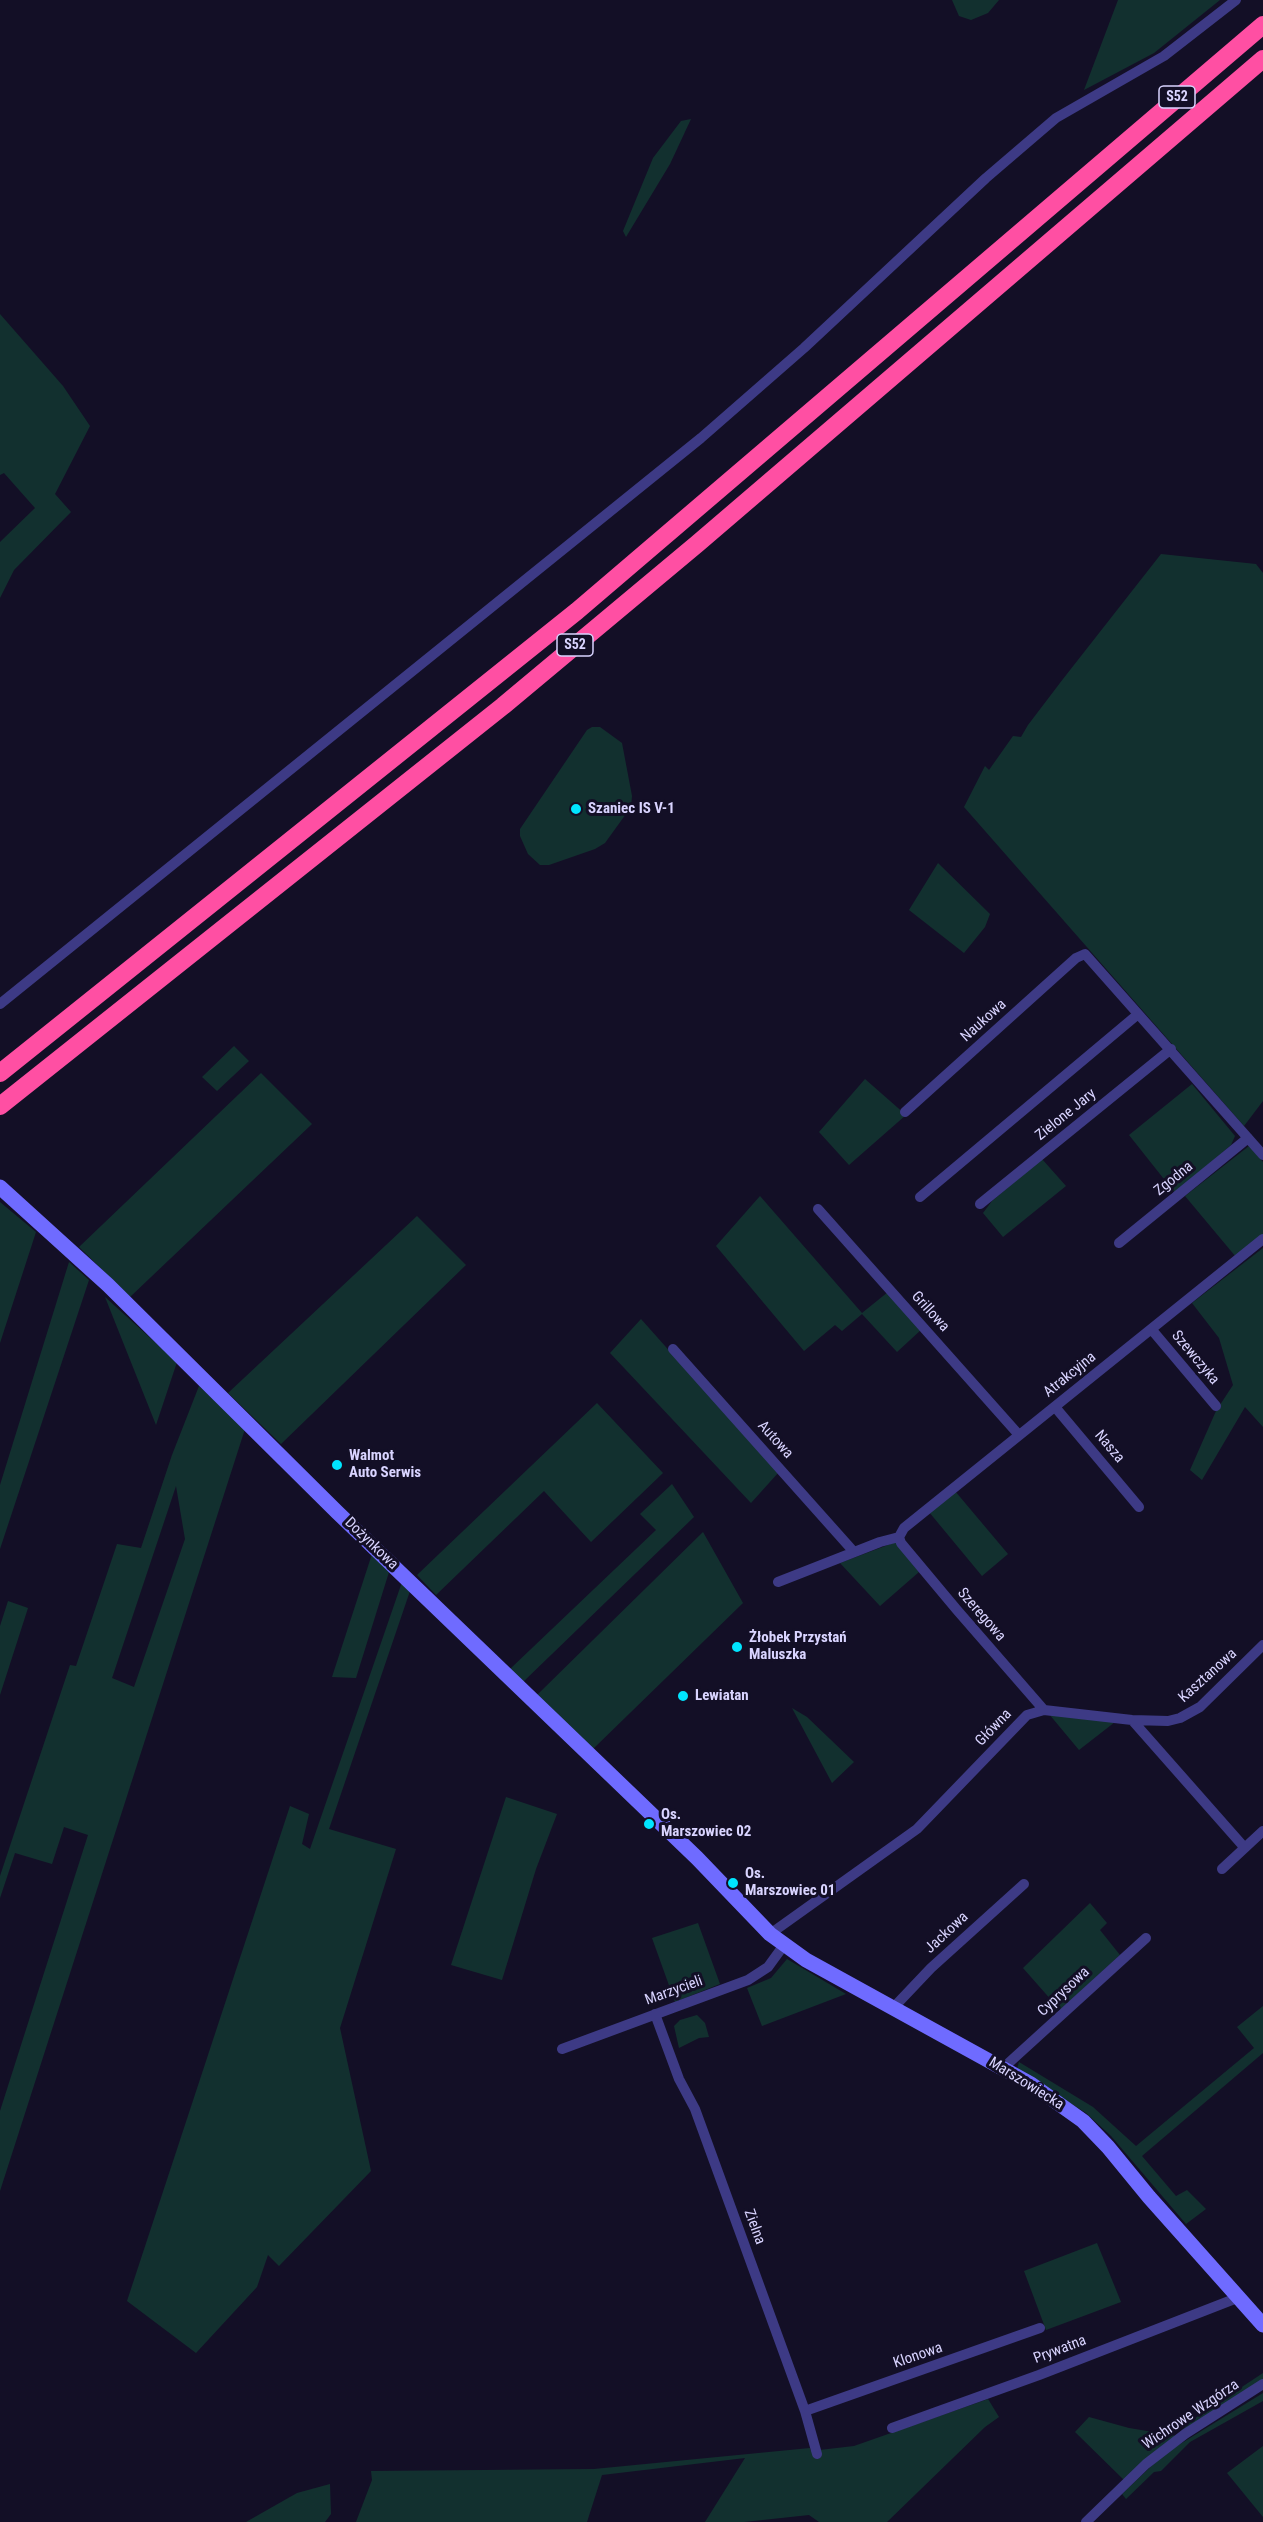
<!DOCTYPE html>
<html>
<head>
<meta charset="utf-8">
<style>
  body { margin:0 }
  canvas { display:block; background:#130f26 }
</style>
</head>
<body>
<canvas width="1263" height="2522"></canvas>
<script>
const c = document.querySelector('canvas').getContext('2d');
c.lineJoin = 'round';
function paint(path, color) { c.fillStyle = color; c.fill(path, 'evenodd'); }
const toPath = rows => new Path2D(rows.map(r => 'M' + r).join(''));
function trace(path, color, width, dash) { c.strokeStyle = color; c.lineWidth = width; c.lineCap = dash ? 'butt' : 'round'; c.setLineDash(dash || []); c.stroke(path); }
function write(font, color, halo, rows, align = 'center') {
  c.font = font + ' "Roboto Condensed",sans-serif'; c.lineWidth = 6; c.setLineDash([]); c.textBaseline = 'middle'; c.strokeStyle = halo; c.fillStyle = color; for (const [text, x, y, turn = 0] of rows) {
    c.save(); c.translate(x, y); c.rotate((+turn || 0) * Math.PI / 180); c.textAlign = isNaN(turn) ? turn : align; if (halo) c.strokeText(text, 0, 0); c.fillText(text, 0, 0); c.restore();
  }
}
paint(toPath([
  [952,0,999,0,988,13,971,20,959,16],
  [1118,0,1220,0,1154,53,1084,90],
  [691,119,670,164,626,237,623,231,653,158,681,121],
  [0,314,63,386,90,426,55,494,71,512,14,570,0,598,0,542,35,508,4,473,0,475],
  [1161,554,1256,564,1263,573,1263,1101,1244,1126,964,807,985,766,989,770,1013,736,1021,737,1028,725,1063,679],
  [592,727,600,727,622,743,632,796,631,807,605,843,595,849,549,865,540,865,528,854,520,836,520,829,587,730],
  [938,863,990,914,985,927,964,953,909,910],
  [234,1046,249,1061,217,1091,202,1077],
  [261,1073,312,1124,130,1297,79,1247],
  [865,1079,906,1115,849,1165,819,1132],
  [1192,1084,1235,1136,1231,1145,1175,1193,1129,1135],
  [1249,1146,1263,1162,1263,1235,1236,1257,1185,1196],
  [1042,1159,1066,1186,1003,1237,983,1213,992,1201],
  [760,1196,862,1313,888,1292,922,1329,897,1352,862,1314,842,1331,835,1325,804,1351,716,1246],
  [0,1202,36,1232,0,1343],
  [417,1216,466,1265,281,1444,228,1393],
  [1263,1248,1263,1427,1245,1407,1202,1480,1190,1470,1216,1411,1233,1385,1219,1338,1192,1303],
  [69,1262,89,1280,0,1549,0,1485],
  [105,1297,177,1362,156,1425],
  [641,1319,778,1473,751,1503,610,1353],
  [199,1386,245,1429,0,2191,0,2111,88,1835,64,1827,52,1864,15,1853,0,1898,0,1876,70,1665,76,1666,117,1544,141,1548,172,1455],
  [176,1486,185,1539,134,1687,112,1678],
  [597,1403,663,1473,591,1542,544,1491,436,1595,417,1575],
  [672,1484,694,1517,523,1682,510,1669,656,1530,640,1514],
  [955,1491,1008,1554,982,1576,929,1512],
  [703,1532,743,1603,593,1749,537,1695],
  [896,1542,919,1572,880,1606,840,1563],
  [372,1554,389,1572,356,1678,332,1677],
  [402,1582,410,1591,329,1829,396,1849,340,2028,371,2171,279,2266,268,2255,257,2287,196,2353,127,2301,290,1806,309,1814,302,1844,310,1849],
  [8,1601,28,1608,0,1695,0,1626],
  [792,1708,807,1717,854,1762,832,1783],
  [1049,1714,1115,1722,1079,1750],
  [506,1797,557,1814,536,1869,502,1980,451,1965],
  [1090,1903,1107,1923,1100,1930,1120,1955,1060,2010,1023,1968],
  [698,1923,720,1984,675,2002,652,1938],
  [787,1959,846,1994,762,2026,747,1988,771,1978],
  [1263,2006,1263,2053,1142,2156,1176,2196,1187,2190,1206,2209,1186,2224,1111,2136,1086,2113,1017,2069,1019,2062,1093,2107,1136,2146,1254,2048,1237,2027],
  [697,2015,705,2023,709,2037,699,2038,679,2048,674,2026,680,2020],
  [1097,2243,1121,2302,1046,2330,1024,2271],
  [1263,2373,1263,2381,1125,2481,1075,2432,1089,2417,1129,2428,1177,2436,1189,2422],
  [1263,2393,1263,2401,1190,2442,1161,2471,1154,2472,1126,2499,1122,2494,1164,2454],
  [988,2399,999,2417,985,2427,887,2522,819,2522,809,2515,744,2522,705,2522,745,2458,602,2475,587,2522,356,2522,372,2480,371,2471,594,2469,810,2448,811,2451,854,2446],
  [1263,2446,1263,2517,1227,2473],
  [330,2484,331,2514,325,2522,246,2522,297,2493]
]), '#12302f');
trace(toPath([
  [0,1004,701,438,804,348,986,178,1056,118,1164,56,1236,0],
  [905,1112,1056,976,1076,958,1085,954,1263,1155],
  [920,1197,1137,1015],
  [980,1204,1171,1049],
  [818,1209,1019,1435],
  [1119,1243,1248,1138],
  [1152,1330,1216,1406],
  [673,1349,854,1552],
  [1055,1407,1139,1507],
  [899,1537,904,1528,1263,1239],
  [899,1537,901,1543,957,1610,1044,1710],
  [778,1582,880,1542,899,1537],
  [1132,1720,1244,1847],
  [1222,1869,1263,1831],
  [770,1934,917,1829,1027,1715,1044,1710,1132,1720,1168,1721,1180,1718,1200,1707,1263,1645],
  [894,2007,931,1968,1024,1884],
  [655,2014,679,2079,695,2109,805,2411,817,2454],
  [562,2049,748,1980,768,1967,784,1945],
  [1002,2069,1146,1938],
  [805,2411,1040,2328],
  [892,2428,1039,2375,1237,2298],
  [1086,2522,1146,2464,1185,2434,1263,2384]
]), '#3d3a85', 10);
trace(toPath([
  [0,1187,108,1285,337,1512,697,1858,770,1934,806,1960,1031,2084,1083,2121,1108,2147,1149,2197,1263,2325]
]), '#6f6bff', 15);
trace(toPath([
  [0,1073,577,611,1263,25],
  [0,1106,503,706,697,544,1263,59]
]), '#ff4fa3', 18);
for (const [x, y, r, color] of [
  [576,809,6,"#00e5ff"],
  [337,1465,6,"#00e5ff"],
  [737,1647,6,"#00e5ff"],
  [683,1696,6,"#00e5ff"],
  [649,1824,6,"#00e5ff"],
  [733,1883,6,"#00e5ff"]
]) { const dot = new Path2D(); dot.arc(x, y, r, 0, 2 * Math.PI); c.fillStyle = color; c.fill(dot); trace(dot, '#130f26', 2); }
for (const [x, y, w] of [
  [1177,97,36],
  [575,645,36]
]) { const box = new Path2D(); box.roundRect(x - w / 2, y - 11, w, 22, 4.5); c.fillStyle = '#130f26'; c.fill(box); trace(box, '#d9d4ff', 1.5); }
write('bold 14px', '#d9d4ff', null, [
  ["S52",1177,97],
  ["S52",575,645]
]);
write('bold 15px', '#d9d4ff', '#130f26', [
  ["Szaniec IS V-1",588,809],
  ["Walmot",349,1456],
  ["Auto Serwis",349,1473],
  ["Żłobek Przystań",749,1638],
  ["Maluszka",749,1655],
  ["Lewiatan",695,1696],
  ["Os.",661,1815],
  ["Marszowiec 02",661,1832],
  ["Os.",745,1874],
  ["Marszowiec 01",745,1891]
], 'left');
write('15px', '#d9d4ff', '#130f26', [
  ["Naukowa",984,1021,-42],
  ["Zielone Jary",1066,1115,-39],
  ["Zgodna",1174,1179,-39],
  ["Grillowa",930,1312,48],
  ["Szewczyka",1195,1358,50],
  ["Atrakcyjna",1070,1375,-39],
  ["Autowa",775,1440,48],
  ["Nasza",1109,1447,50],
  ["Dożynkowa",371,1544,44],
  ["Szeregowa",981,1615,49],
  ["Kasztanowa",1208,1676,-42],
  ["Główna",994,1728,-46],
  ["Jackowa",947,1933,-43],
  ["Marzycieli",674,1991,-20],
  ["Cyprysowa",1064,1992,-43],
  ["Marszowiecka",1026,2084,32],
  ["Zielna",754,2227,70],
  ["Prywatna",1060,2350,-21],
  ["Klonowa",918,2356,-19],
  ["Wichrowe Wzgórza",1191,2415,-34]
]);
</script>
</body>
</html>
